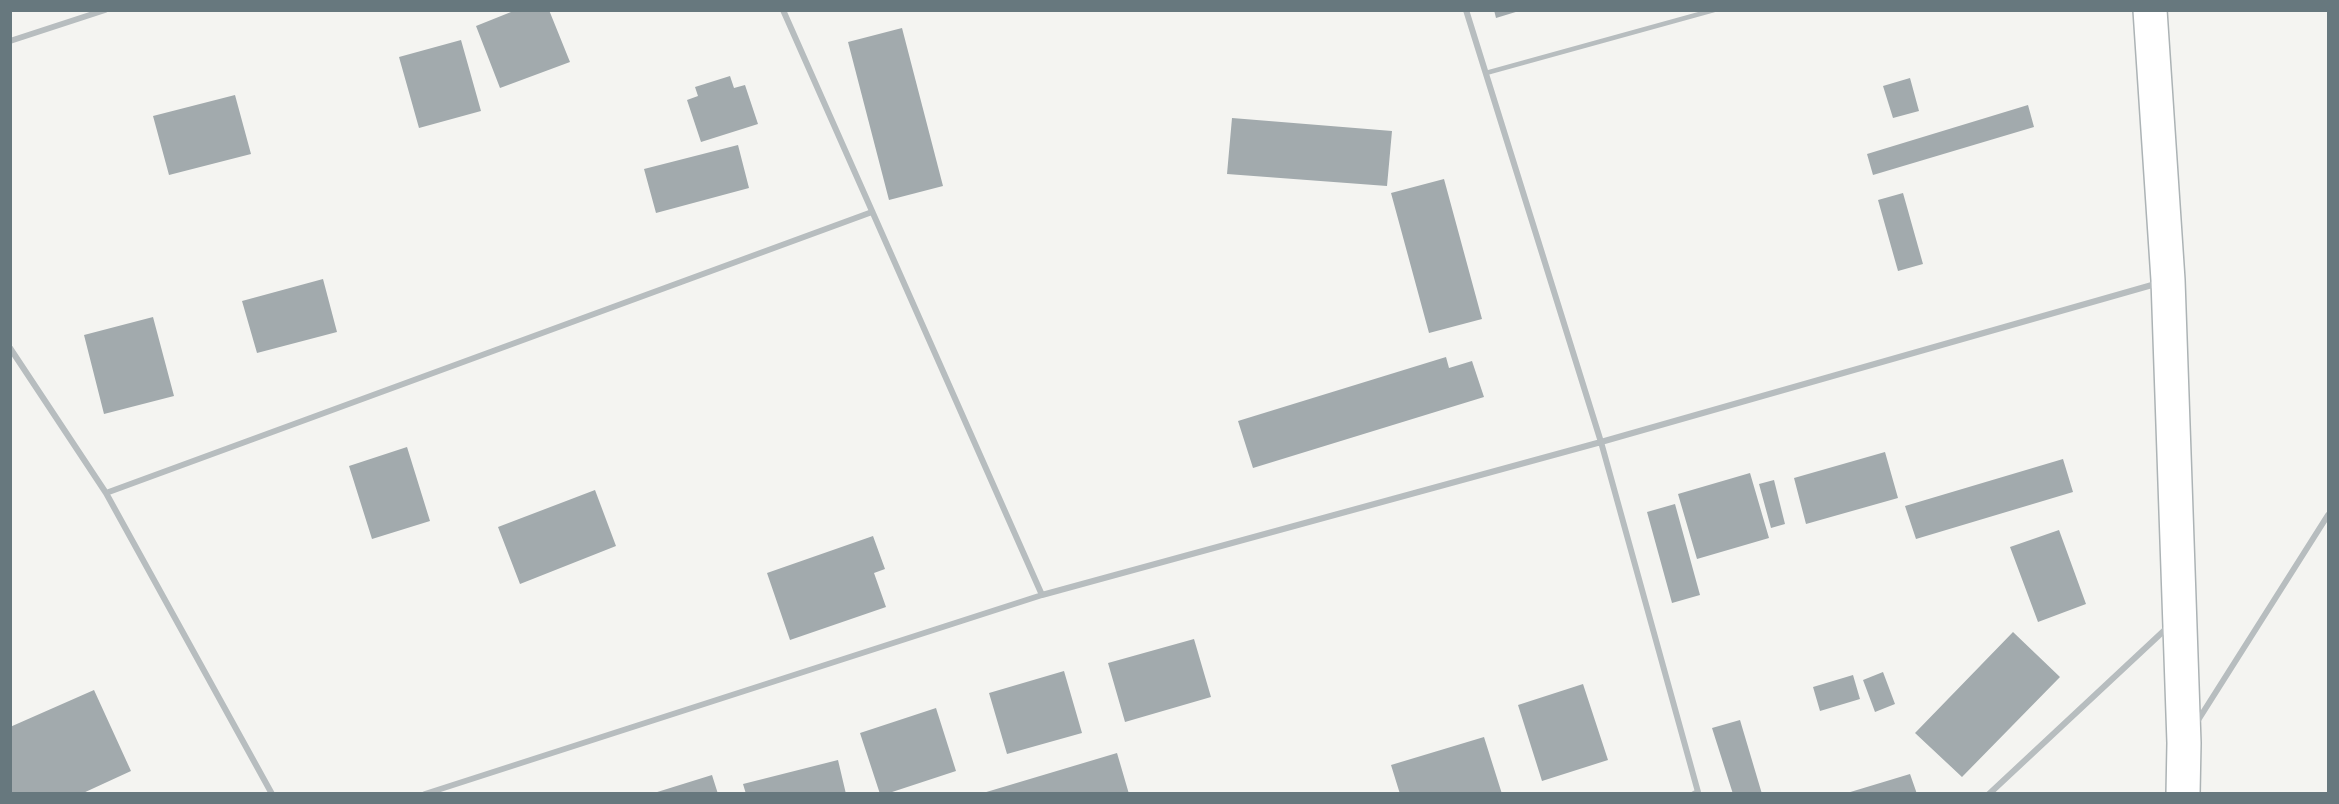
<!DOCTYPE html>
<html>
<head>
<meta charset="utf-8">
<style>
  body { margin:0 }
  #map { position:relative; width:2339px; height:804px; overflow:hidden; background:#f4f4f1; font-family:"Source Sans 3",sans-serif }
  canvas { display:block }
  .frame { position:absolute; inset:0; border:12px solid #67787e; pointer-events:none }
</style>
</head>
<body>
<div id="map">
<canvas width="2339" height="804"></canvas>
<div class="frame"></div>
</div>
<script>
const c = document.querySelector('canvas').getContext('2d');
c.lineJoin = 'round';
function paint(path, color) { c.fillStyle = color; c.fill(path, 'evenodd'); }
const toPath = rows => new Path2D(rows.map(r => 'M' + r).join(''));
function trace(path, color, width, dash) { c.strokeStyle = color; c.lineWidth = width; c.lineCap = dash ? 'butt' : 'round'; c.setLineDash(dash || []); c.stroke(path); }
paint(toPath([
  [516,10,549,10,570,62,500,88,476,26],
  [1494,10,1519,10,1519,11,1496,18],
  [902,28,943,186,889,200,848,42],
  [461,40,481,111,419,128,399,57],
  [730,76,734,88,745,85,758,124,701,142,687,100,698,96,695,87],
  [1910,78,1919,111,1893,118,1883,86],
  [235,95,251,154,169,175,153,116],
  [2028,105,2034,127,1873,175,1867,154],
  [1232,118,1392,131,1387,186,1227,174],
  [738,145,749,188,656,213,644,169],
  [1444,179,1482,319,1429,333,1391,193],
  [1903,193,1923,264,1898,271,1878,200],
  [323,279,337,332,257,353,242,301],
  [153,317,174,396,104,414,84,335],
  [1446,357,1449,368,1472,361,1484,397,1253,468,1238,421],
  [407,447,430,521,372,539,349,466],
  [1885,452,1898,498,1806,524,1794,478],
  [2063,459,2073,492,1916,539,1905,506],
  [1750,473,1769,538,1697,559,1678,494],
  [1774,480,1785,524,1771,528,1759,484],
  [595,490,616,546,520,584,498,527],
  [1675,504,1700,595,1672,603,1647,512],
  [2059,530,2086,604,2038,622,2010,547],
  [873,536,885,569,874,573,886,607,790,640,767,573],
  [2013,632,2060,677,1962,777,1915,733],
  [1194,639,1211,697,1125,722,1108,663],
  [1064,671,1082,733,1007,754,989,693],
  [1883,672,1895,704,1875,712,1863,680],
  [1853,675,1860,699,1820,711,1813,687],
  [1583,684,1608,760,1542,781,1518,705],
  [94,690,131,771,81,794,10,794,10,727],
  [936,708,956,771,886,794,880,794,860,733],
  [1740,720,1762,794,1733,794,1712,728],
  [1484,737,1502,794,1400,794,1391,765],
  [1117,753,1129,794,983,794,983,793],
  [838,760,846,794,746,794,743,784],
  [1910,774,1917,794,1847,794,1847,793],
  [712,775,718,794,654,794,654,793]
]), '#a2aaad');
const secondary = toPath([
  [2150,10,2168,280,2184,743,2183,794]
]);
trace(secondary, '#acb3b5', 36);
trace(toPath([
  [1486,73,1714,10]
]), '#b7bdbf', 4.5);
trace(toPath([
  [783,10,1042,595],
  [1466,10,1601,442,1698,792,1694,794],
  [10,41,105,10],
  [10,348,106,493,272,794],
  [106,493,872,212],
  [2195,725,2328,515],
  [425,794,1042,595,1601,442,2159,283],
  [1989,794,2169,626]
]), '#b7bdbf', 6);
trace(secondary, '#fff', 33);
</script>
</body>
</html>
